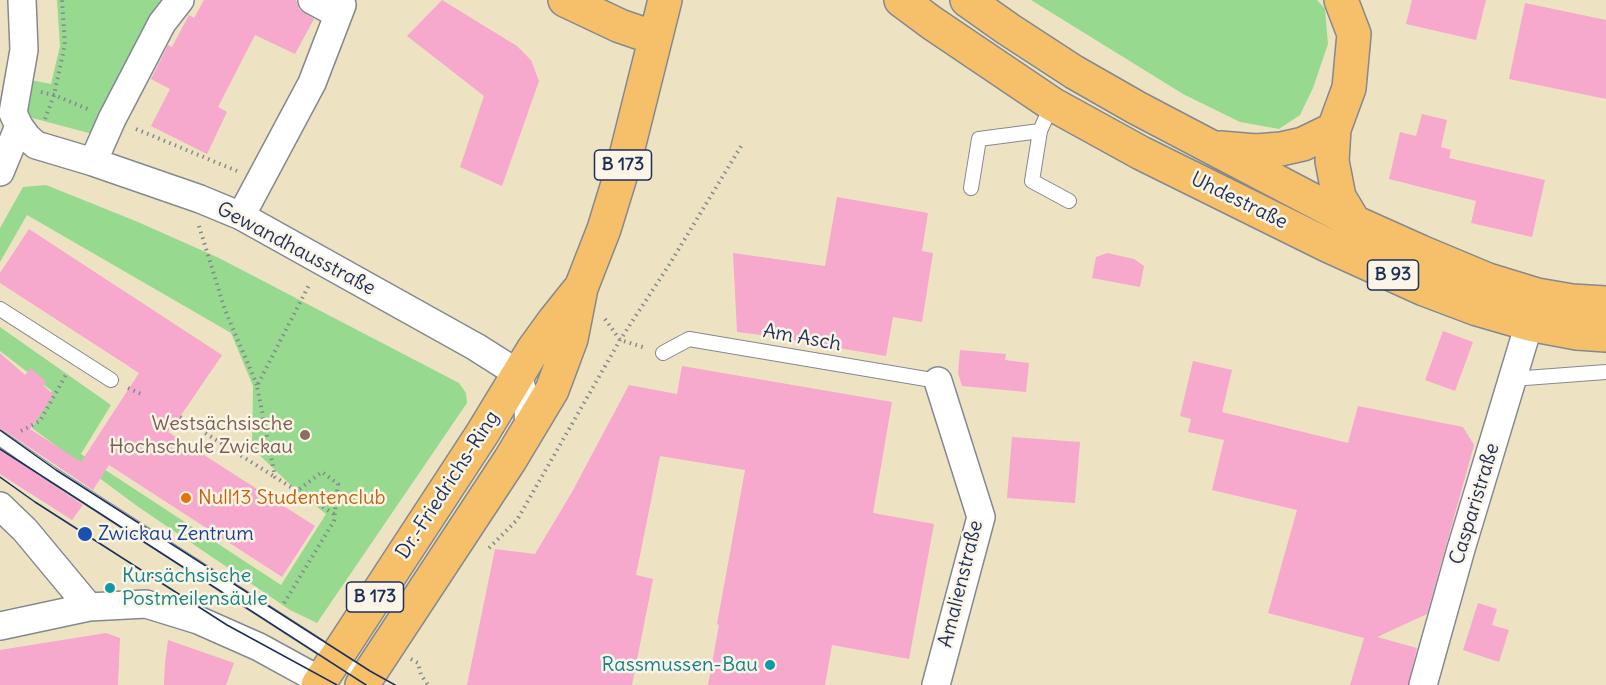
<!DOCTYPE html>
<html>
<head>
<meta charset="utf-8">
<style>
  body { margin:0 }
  canvas { display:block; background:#ede3c2 }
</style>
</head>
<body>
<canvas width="1606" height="685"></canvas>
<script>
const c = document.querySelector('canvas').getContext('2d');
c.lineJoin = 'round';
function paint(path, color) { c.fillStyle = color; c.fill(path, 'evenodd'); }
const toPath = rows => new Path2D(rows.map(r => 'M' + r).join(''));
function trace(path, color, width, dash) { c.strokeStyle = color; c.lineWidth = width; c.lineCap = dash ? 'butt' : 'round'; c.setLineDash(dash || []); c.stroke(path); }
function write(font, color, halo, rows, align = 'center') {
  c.font = font + ' Delius,sans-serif'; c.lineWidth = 5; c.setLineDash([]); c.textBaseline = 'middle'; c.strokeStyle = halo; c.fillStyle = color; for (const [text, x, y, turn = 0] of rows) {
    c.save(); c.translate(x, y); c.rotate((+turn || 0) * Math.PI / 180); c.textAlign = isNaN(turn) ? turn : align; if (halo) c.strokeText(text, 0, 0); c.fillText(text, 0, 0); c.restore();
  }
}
paint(toPath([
  [57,0,178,0,104,137,17,114,26,79,51,84,60,46],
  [1031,0,1317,0,1325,9,1328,44,1313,88,1300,115,1279,129,1240,122,1183,94],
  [46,185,138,222,219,258,459,383,466,393,467,403,317,623,290,610,137,506,32,428,52,391,0,351,0,327,111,405,81,454,281,585,326,514,297,491,252,448,253,386,231,333,27,215,0,262,0,228,23,187]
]), '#98d990');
paint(toPath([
  [204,0,296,0,299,9,314,19,295,54,255,35,218,107,227,112,207,154,151,126,170,89,151,79,168,45,172,47,189,15,194,18],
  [442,0,517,46,531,60,539,81,502,186,460,167,484,96,407,36],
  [1412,0,1486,0,1476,40,1406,24],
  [1525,3,1606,20,1606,99,1509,79],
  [1422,114,1447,120,1441,147,1451,150,1449,158,1545,180,1532,237,1471,223,1476,201,1389,179,1400,132,1416,136],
  [837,197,928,213,922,251,933,253,922,322,893,317,886,356,762,335,737,332,733,253,825,266],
  [29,229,222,355,184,411,168,432,315,526,282,577,109,465,93,490,5,431,0,429,0,353,25,375,31,368,46,382,43,385,54,395,30,429,81,462,139,373,0,283,0,273],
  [1107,253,1134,259,1144,266,1140,287,1092,278,1096,257],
  [1443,331,1473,342,1455,391,1425,380],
  [960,350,1006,354,1005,360,1029,363,1026,392,962,386,958,373],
  [1193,361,1232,370,1222,412,1348,443,1358,406,1463,427,1474,445,1427,614,1377,637,1417,648,1408,685,1350,685,1364,638,1268,613,1297,510,1212,490,1224,440,1188,432,1191,419,1180,416],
  [682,366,892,402,873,513,934,524,909,659,832,645,825,685,708,685,719,625,717,624,745,470,660,456,636,575,653,579,632,685,467,685,495,549,535,554,572,492,629,385,677,394],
  [1012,437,1080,442,1075,503,1007,498],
  [0,449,83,505,72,520,0,474],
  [1478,603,1497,609,1492,625,1509,630,1499,662,1463,650],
  [106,633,120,638,118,685,0,685,0,650],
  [168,640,234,663,226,685,164,685,165,663]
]), '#f7a8cd');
const lane = toPath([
  [1052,104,1040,131,1032,181,1069,201],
  [971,188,979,139,1040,131],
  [0,309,111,380],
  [663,353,689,339,938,381],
  [1512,379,1606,372],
  [0,438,53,475,368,678]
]);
const street = toPath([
  [22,0,24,50,13,113,19,126,28,138,36,145,93,162,200,199,241,216,476,347,506,366,518,376,528,408,529,429],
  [312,0,338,14],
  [93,162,112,119,162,23,180,0],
  [0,172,19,126],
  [241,216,312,83,342,5],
  [0,506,25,530,89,607],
  [0,626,89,607,146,604,198,620,259,647,321,681],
  [936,685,981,517,938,381],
  [1423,685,1461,549,1529,324]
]);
const primary = toPath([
  [565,0,620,26,655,38],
  [901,0,932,23,1052,104,1141,153,1327,245,1424,289,1477,309,1529,324,1577,333,1606,335],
  [967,0,1008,29,1074,72,1137,108,1354,222,1421,252,1488,280,1537,295,1572,301,1606,303],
  [1341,0,1354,34,1349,88,1334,129,1332,161,1339,197,1354,222],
  [1220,148,1256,151,1281,149,1303,144,1334,129],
  [318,685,482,434,533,350,554,321,578,291],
  [362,685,510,460,552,390,571,339,581,288,604,229,624,164,665,0]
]);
trace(lane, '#848990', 16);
trace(street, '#848990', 30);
trace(primary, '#848990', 36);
trace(toPath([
  [41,92,54,95,90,110],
  [45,119,54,95,65,44,62,0],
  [136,129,237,171],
  [199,226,225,310,257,385],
  [605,319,620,340,646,348],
  [128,388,141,394],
  [180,417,275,477],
  [21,431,40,421,67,373],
  [297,491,334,514],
  [489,548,517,520,620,340,669,265,743,143],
  [284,603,334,521,338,484,322,472,297,491,275,477,257,386,310,283],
  [411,659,418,663,421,675,428,685]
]), '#848990', 4, [1.5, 4.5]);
trace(lane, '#fff', 14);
trace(street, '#fff', 27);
trace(primary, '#f6c06b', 33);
trace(toPath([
  [0,430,56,470,370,671,395,685],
  [0,449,366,685],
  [0,477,35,502,227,625,337,685]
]), '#1b2f5e', 1.5);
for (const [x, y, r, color] of [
  [305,435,6,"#8d6e63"],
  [186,498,6,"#e8710a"],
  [85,534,8,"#1a4fb4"],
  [110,588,6,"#0f9aa8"],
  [770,665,6,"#0f9aa8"]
]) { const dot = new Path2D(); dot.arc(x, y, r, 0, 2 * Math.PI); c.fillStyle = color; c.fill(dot); trace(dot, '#fcf5e5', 2); }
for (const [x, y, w] of [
  [623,165,57],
  [1393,275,51],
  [375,597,57]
]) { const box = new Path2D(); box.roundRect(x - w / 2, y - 15, w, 30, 4.5); c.fillStyle = '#fcf5e5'; c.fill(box); trace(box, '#1b2f5e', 1.5); }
write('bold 18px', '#1b2f5e', null, [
  ["B 173",623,165],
  ["B 93",1393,275],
  ["B 173",375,597]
]);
write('20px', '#1b2f5e', '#fcf5e5', [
  ["Uhdestraße",1239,201,26],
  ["Gewandhausstraße",296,249,28],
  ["Am Asch",802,338,10],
  ["Dr.-Friedrichs-Ring",448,485,-57],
  ["Casparistraße",1475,504,-73],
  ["Amalienstraße",961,584,-76]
]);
write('20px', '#785e54', '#fcf5e5', [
  ["Westsächsische",293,424],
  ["Hochschule Zwickau",293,447]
], 'right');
write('20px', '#c56008', '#fcf5e5', [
  ["Null13 Studentenclub",198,498]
], 'left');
write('20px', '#164399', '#fcf5e5', [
  ["Zwickau Zentrum",98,534]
], 'left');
write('20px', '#0d838f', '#fcf5e5', [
  ["Kursächsische",122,576],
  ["Postmeilensäule",122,599],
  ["Rassmussen-Bau",758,665,"right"]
], 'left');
</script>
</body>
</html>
